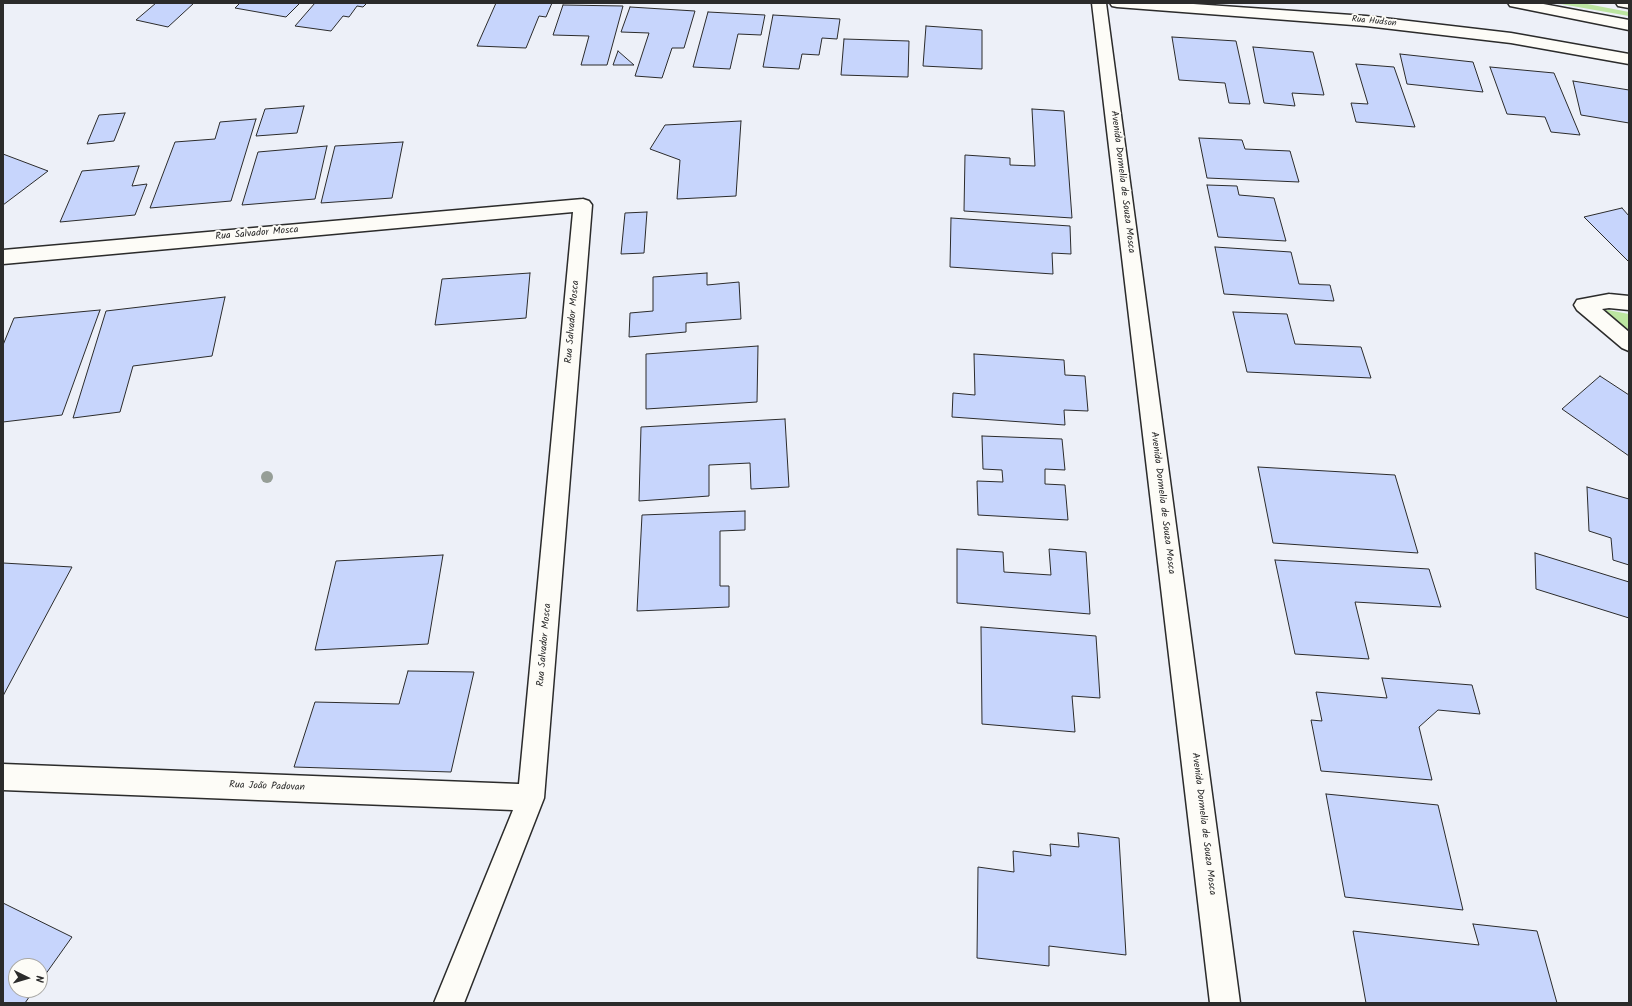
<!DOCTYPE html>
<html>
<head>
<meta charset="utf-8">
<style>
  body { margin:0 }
  #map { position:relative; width:1632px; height:1006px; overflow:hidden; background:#edf0f8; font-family:Kalam,sans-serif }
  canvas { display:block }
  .frame { position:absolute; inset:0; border:4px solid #2b2b2b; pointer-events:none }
  .north { position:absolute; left:8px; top:958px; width:40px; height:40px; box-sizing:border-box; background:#fdfcf7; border:1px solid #a9a8a5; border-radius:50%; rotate:95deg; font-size:11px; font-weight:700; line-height:16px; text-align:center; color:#2b2b2b }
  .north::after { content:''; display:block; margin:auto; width:14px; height:18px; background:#2b2b2b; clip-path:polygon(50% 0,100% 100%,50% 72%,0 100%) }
</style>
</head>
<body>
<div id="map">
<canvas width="1632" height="1006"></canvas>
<div class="frame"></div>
<div class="north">N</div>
</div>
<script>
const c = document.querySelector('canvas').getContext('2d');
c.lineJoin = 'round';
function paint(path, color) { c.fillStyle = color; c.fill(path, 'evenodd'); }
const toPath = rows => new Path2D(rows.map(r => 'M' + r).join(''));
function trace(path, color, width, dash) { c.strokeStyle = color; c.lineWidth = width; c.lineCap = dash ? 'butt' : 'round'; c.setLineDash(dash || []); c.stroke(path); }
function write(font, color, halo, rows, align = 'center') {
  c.font = font + ' Kalam,sans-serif'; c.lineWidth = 4; c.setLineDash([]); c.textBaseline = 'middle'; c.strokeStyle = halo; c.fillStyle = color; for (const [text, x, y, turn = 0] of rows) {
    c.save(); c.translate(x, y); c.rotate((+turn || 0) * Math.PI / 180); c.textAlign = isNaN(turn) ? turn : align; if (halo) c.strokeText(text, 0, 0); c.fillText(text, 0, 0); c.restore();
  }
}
paint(toPath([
  [1555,3,1582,3,1629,12,1629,16],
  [1597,308,1629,314,1629,332]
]), '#bce5a1');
const building = toPath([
  [156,3,194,3,168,27,136,20,156,3],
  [240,3,300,3,286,17,235,8,240,3],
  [315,3,367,3,363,7,357,6,349,17,343,16,331,31,295,26,315,3],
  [496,3,552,3,546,17,539,16,526,48,477,46,496,3],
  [563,5,623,6,607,65,581,65,589,36,553,35,563,5],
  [630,7,695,11,684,48,672,48,662,78,635,76,649,33,621,32,630,7],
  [708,12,765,15,761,35,738,34,730,69,693,67,708,12],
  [773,15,840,19,837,39,822,38,819,55,802,54,799,69,763,67,773,15],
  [926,26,982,30,982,69,923,66,926,26],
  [1172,37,1236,41,1250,104,1229,103,1225,83,1179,80,1172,37],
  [844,39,909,41,908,77,841,75,844,39],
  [1253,47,1313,52,1324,95,1292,93,1295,106,1264,103,1253,47],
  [618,51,634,65,613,65,618,51],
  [1400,54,1473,62,1483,92,1407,84,1400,54],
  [1356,64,1394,67,1415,127,1356,122,1351,103,1368,104,1356,64],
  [1490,67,1554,73,1580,135,1551,132,1545,117,1507,114,1490,67],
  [1573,81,1629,90,1629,123,1581,115,1573,81],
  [304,106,297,133,256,136,265,109,304,106],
  [1032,109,1064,111,1072,218,964,211,965,155,1010,158,1010,165,1035,166,1032,109],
  [125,113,114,141,87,144,99,115,125,113],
  [256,119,231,201,150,208,175,142,215,139,220,122,256,119],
  [741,121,736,196,677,199,680,160,650,149,665,125,741,121],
  [1199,138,1242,140,1245,149,1290,151,1299,182,1207,178,1199,138],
  [403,142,392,198,321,203,335,146,403,142],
  [327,146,315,199,242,205,258,152,327,146],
  [3,154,48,171,3,205,3,154],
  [139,166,132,186,147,184,135,215,60,222,82,171,139,166],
  [1207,185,1237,186,1239,195,1274,198,1286,241,1218,237,1207,185],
  [1622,208,1629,216,1629,262,1584,217,1622,208],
  [647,212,644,253,621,254,625,213,647,212],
  [951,218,1070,226,1071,254,1052,253,1053,274,950,267,951,218],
  [1215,247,1291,252,1299,284,1330,285,1334,301,1224,294,1215,247],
  [530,273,526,318,435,325,442,279,530,273],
  [707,273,707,285,739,282,741,319,686,323,686,332,629,337,630,313,653,311,653,277,707,273],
  [225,297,212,356,133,366,120,412,73,418,106,311,225,297],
  [100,310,62,415,3,422,3,345,14,318,100,310],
  [1233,312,1287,314,1295,344,1361,347,1371,378,1247,372,1233,312],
  [758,346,757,402,646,409,646,354,758,346],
  [974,354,1064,360,1065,375,1085,376,1088,411,1064,410,1065,425,952,417,953,393,975,395,974,354],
  [1600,376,1629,395,1629,456,1562,409,1600,376],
  [785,419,789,487,751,489,750,463,709,465,709,496,639,501,641,427,785,419],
  [982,436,1062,439,1065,470,1045,469,1045,484,1065,485,1068,520,978,515,977,481,1003,482,1002,470,983,469,982,436],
  [1258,467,1395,475,1418,553,1273,543,1258,467],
  [1587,487,1629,499,1629,565,1613,560,1611,538,1589,531,1587,487],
  [745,511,745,530,720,531,720,586,729,586,729,607,637,611,642,515,745,511],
  [957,549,1003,552,1004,572,1051,575,1049,549,1086,552,1090,614,957,603,957,549],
  [1535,553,1629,582,1629,618,1536,589,1535,553],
  [443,555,428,644,315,650,336,561,443,555],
  [1275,560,1429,569,1441,607,1355,602,1369,659,1295,654,1275,560],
  [3,563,72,567,3,696,3,563],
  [981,627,1096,636,1100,698,1072,696,1075,732,982,724,981,627],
  [408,671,474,672,451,772,294,767,315,702,399,704,408,671],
  [1382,678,1472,685,1480,714,1438,710,1419,727,1432,780,1321,771,1311,720,1322,721,1316,692,1387,698,1382,678],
  [1326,794,1438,805,1463,910,1345,897,1326,794],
  [1078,833,1119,838,1126,955,1049,946,1049,966,977,958,978,867,1014,872,1013,851,1051,856,1050,844,1079,847,1078,833],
  [3,903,72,937,40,982,40,966,16,966,16,990,34,990,25,1003,3,1003,3,903],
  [1473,924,1537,931,1557,1003,1366,1003,1353,931,1479,945,1473,924]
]);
paint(building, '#c7d5fc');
trace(building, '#2b2b2b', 1);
const minor = toPath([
  [1092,3,1106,3,1240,1003,1210,1003,1092,3],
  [1110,3,1179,3,1366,16,1511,33,1629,54,1629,64,1511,43,1366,26,1117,7,1112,6,1110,3],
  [583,199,589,201,592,205,544,798,464,1003,434,1003,513,810,3,790,3,764,519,784,573,212,3,264,3,250,583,199],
  [1609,294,1629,296,1629,310,1609,308,1602,309,1629,332,1629,351,1622,348,1577,310,1574,305,1577,300,1609,294]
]);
const major = toPath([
  [1508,3,1538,3,1629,20,1629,30,1515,7,1510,6,1508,3],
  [1616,3,1629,3,1629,8,1618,6,1616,3]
]);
trace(minor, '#2b2b2b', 3);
trace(major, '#2b2b2b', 3);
paint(minor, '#fdfcf7');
paint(major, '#fdfcf7');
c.fillStyle = '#969e97';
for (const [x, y] of [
  [267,477]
]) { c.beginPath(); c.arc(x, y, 6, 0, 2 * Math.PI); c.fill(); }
write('9px', '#2b2b2b', '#fdfcf7', [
  ["Rua Hudson",1374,22,6]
]);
write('10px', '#2b2b2b', '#fdfcf7', [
  ["Avenida Dormelia de Souza Mosca",1122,182,83],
  ["Rua Salvador Mosca",257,234,-5],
  ["Rua Salvador Mosca",573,322,-85],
  ["Avenida Dormelia de Souza Mosca",1162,503,83],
  ["Rua Salvador Mosca",545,645,-85],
  ["Rua João Padovan",267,787,2],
  ["Avenida Dormelia de Souza Mosca",1203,824,83]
]);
</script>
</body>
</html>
